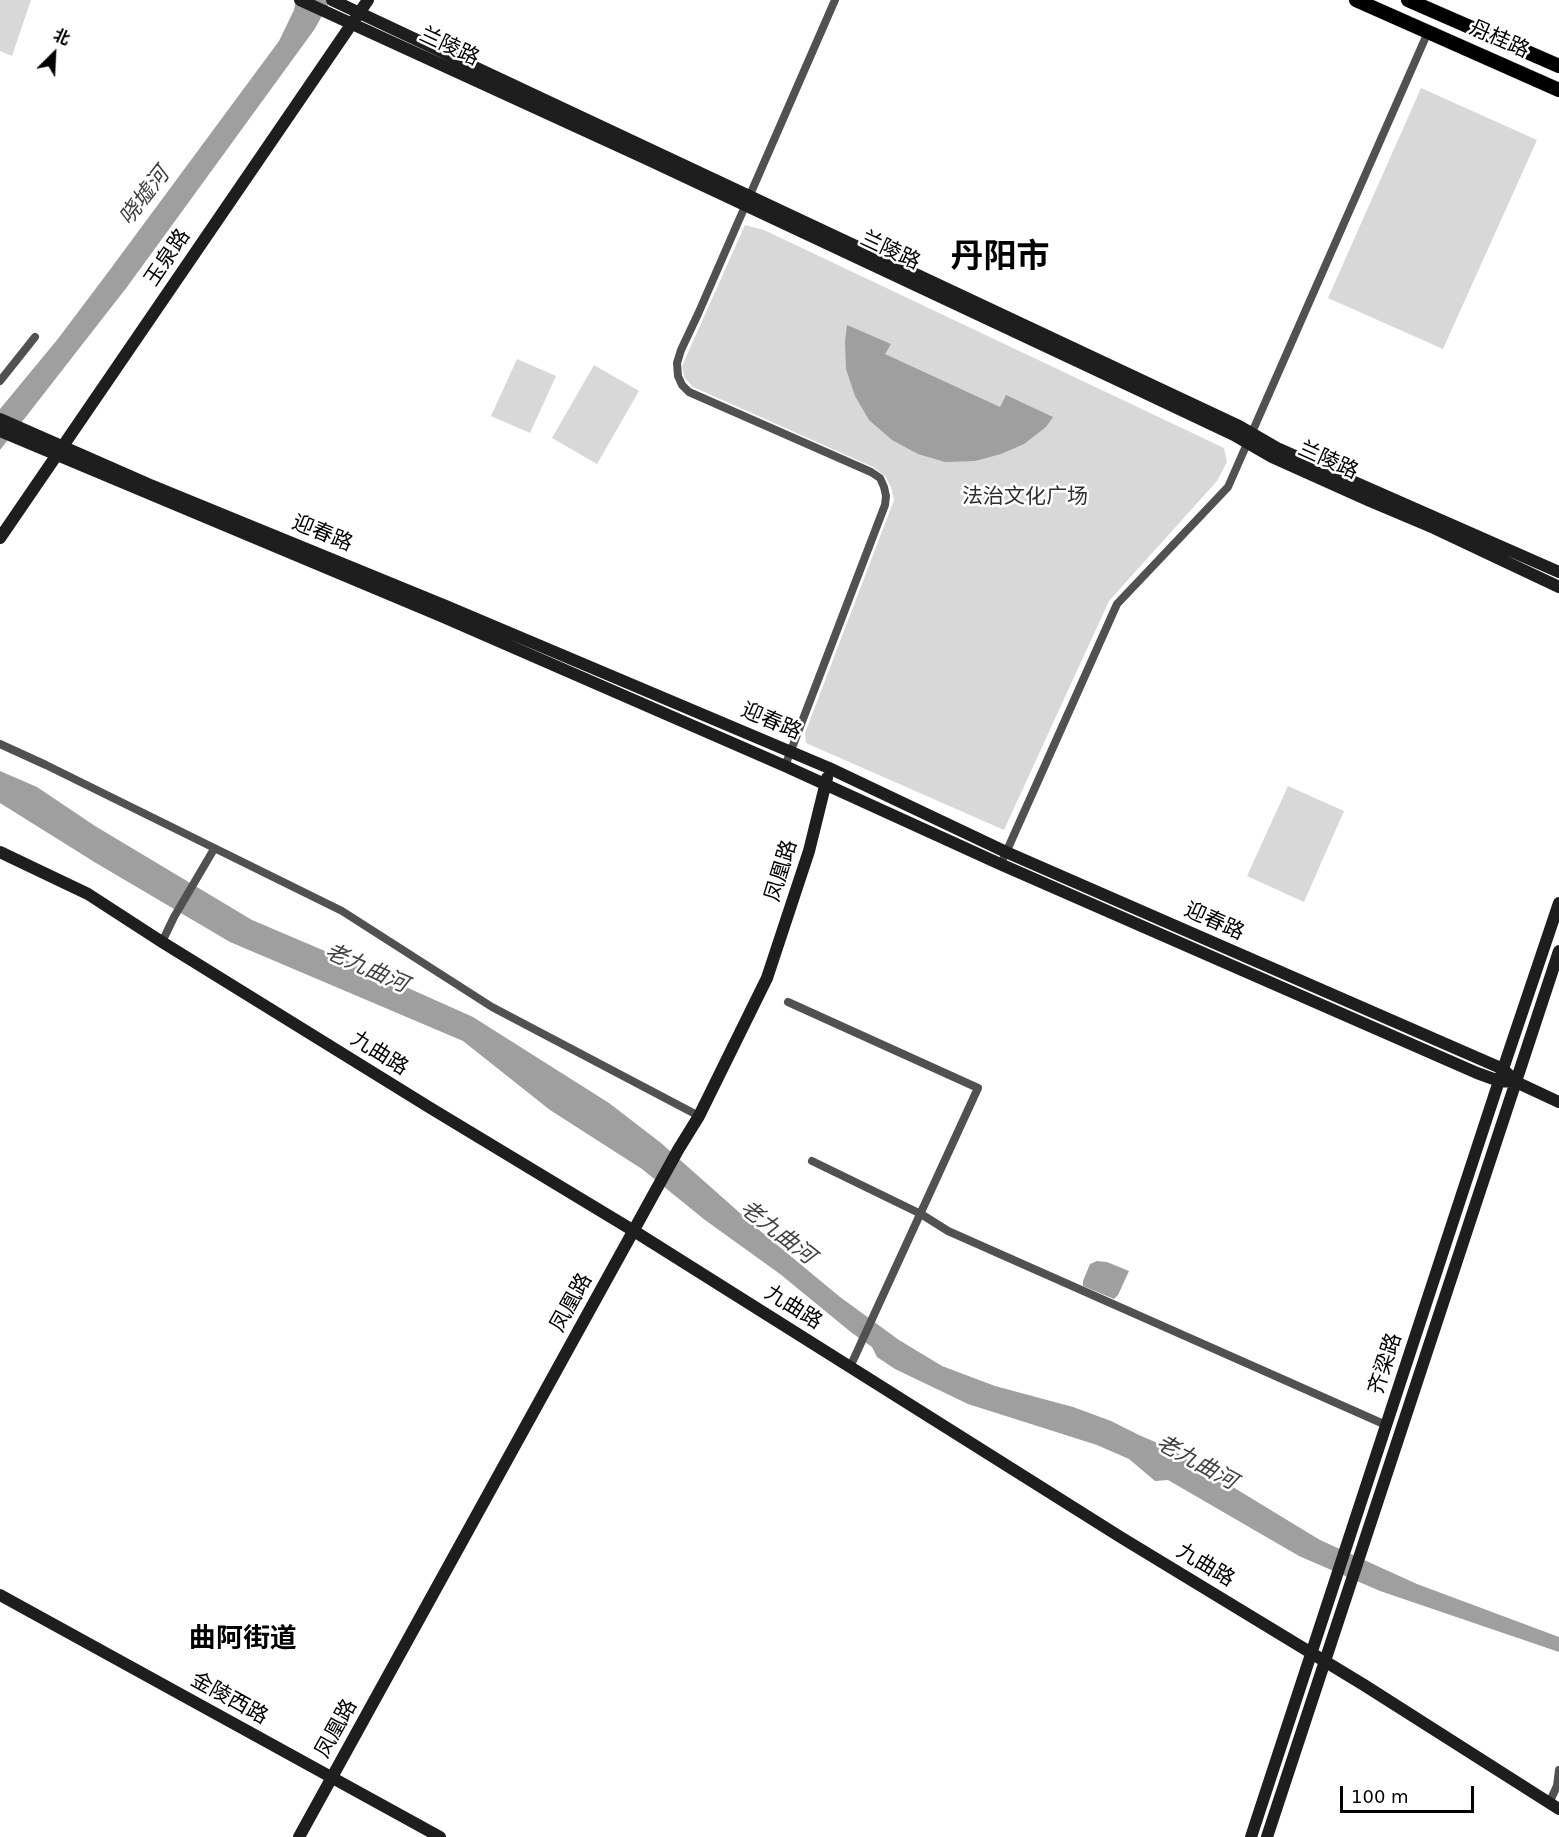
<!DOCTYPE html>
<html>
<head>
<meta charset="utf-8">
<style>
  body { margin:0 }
  #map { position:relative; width:1559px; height:1837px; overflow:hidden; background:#fff; font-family:"DejaVu Sans","Noto Sans SC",sans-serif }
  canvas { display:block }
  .north { position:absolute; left:24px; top:24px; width:60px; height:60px; -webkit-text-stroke:4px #fff; paint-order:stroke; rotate:24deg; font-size:16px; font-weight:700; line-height:24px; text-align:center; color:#000 }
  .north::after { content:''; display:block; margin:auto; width:21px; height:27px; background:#000; clip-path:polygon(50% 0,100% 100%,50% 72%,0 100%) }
  .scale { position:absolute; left:1340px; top:1786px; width:134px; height:27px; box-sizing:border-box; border:3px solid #000; border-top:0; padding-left:8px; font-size:18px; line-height:21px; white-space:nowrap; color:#000; -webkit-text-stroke:4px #fff; paint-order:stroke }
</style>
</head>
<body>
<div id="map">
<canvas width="1559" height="1837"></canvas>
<div class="north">北</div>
<div class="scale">100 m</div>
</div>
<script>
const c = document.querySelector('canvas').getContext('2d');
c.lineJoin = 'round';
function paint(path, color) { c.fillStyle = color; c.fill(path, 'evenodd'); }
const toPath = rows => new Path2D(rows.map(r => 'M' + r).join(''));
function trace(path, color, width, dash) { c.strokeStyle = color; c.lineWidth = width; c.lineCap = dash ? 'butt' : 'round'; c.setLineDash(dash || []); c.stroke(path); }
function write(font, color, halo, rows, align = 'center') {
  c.font = font + ' "DejaVu Sans","Noto Sans SC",sans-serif'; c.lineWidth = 5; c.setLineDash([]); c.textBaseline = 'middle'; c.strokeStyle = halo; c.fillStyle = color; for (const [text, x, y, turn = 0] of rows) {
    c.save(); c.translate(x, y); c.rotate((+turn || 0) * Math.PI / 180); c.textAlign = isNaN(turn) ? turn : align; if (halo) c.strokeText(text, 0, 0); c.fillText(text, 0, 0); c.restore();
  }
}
paint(toPath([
  [0,0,31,0,12,56,0,51],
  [1421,88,1537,140,1443,349,1328,298],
  [745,225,764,230,1224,448,1227,462,1217,481,1109,601,1004,830,806,743,805,733,894,500,891,487,885,476,873,467,693,387,684,377,682,366],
  [517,359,556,376,530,433,491,416],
  [594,365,639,391,597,464,552,438],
  [1288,786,1344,811,1304,902,1247,876]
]), '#d8d8d8');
paint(toPath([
  [296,0,331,0,314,30,127,287,0,450,0,409,57,340,106,275,279,41,294,10],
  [847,325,891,344,885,354,1000,407,1006,395,1053,417,1046,427,1024,444,1001,454,975,461,945,462,918,454,892,440,869,420,855,396,846,369,845,342],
  [0,771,37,787,95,826,252,920,332,954,473,1017,609,1103,661,1143,758,1229,840,1297,899,1340,942,1366,995,1386,1073,1407,1111,1421,1141,1436,1167,1447,1320,1540,1417,1584,1559,1637,1559,1652,1380,1591,1299,1556,1168,1480,1155,1481,1129,1459,1097,1445,968,1404,895,1369,877,1357,872,1347,852,1333,780,1274,705,1220,642,1169,550,1110,463,1041,230,942,96,863,0,803],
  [1097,1261,1107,1262,1129,1271,1118,1295,1114,1299,1083,1286,1083,1281,1090,1264]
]), '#9f9f9f');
const primary = toPath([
  [1356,0,1559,90],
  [1408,0,1559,66]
]);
trace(primary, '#dbdbdb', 15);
trace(toPath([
  [0,381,35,337],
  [0,744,46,765,342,911,492,1007,699,1116],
  [785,766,885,505,886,496,884,487,880,478,871,472,689,392,682,385,678,376,677,363,681,350,698,314,835,0],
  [1004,857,1117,604,1228,487,1428,32],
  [162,942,174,917,214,849],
  [788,1002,978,1088,850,1367],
  [812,1161,921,1214,948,1231,1386,1425],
  [1549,1803,1557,1786,1559,1770]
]), '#515151', 8);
trace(toPath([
  [300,0,649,160,1141,391,1234,435,1272,457,1370,501,1434,528,1559,587],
  [332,0,1239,426,1277,448,1559,572],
  [0,419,148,484,446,606,829,768,1006,852,1503,1069,1516,1082],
  [0,431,441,616,785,766,1000,864,1477,1073,1499,1081,1516,1082,1559,1102],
  [0,538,368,0],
  [0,852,88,894,162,942,432,1109,634,1231,1122,1538,1364,1685,1559,1809],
  [0,1595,440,1837],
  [299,1837,678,1150,699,1116,767,978,809,851,827,778],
  [1251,1837,1499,1081,1559,903],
  [1267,1837,1559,951]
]), '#1e1e1e', 12);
trace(primary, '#000', 14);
write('21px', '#000', '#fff', [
  ["丹桂路",1499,40,24],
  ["兰陵路",449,47,25],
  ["兰陵路",890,251,25],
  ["玉泉路",168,258,-56],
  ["兰陵路",1328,461,24],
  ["迎春路",322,534,22],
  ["迎春路",771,722,23],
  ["凤凰路",782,871,-73],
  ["迎春路",1214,922,24],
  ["九曲路",379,1054,32],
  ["凤凰路",572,1303,-61],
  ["九曲路",793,1308,32],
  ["齐梁路",1386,1364,-72],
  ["九曲路",1205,1566,31],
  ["金陵西路",229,1699,29],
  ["凤凰路",337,1729,-61]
]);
write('21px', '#2f2f2f', '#fff', [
  ["法治文化广场",1025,498]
]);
write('italic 22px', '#404040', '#fff', [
  ["哓墟河",145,197,-52],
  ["老九曲河",366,969,24],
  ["老九曲河",777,1233,38],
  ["老九曲河",1196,1463,29]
]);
write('bold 27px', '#000', '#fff', [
  ["曲阿街道",243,1640]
]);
write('bold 33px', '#000', '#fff', [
  ["丹阳市",1000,258]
]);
</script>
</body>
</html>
